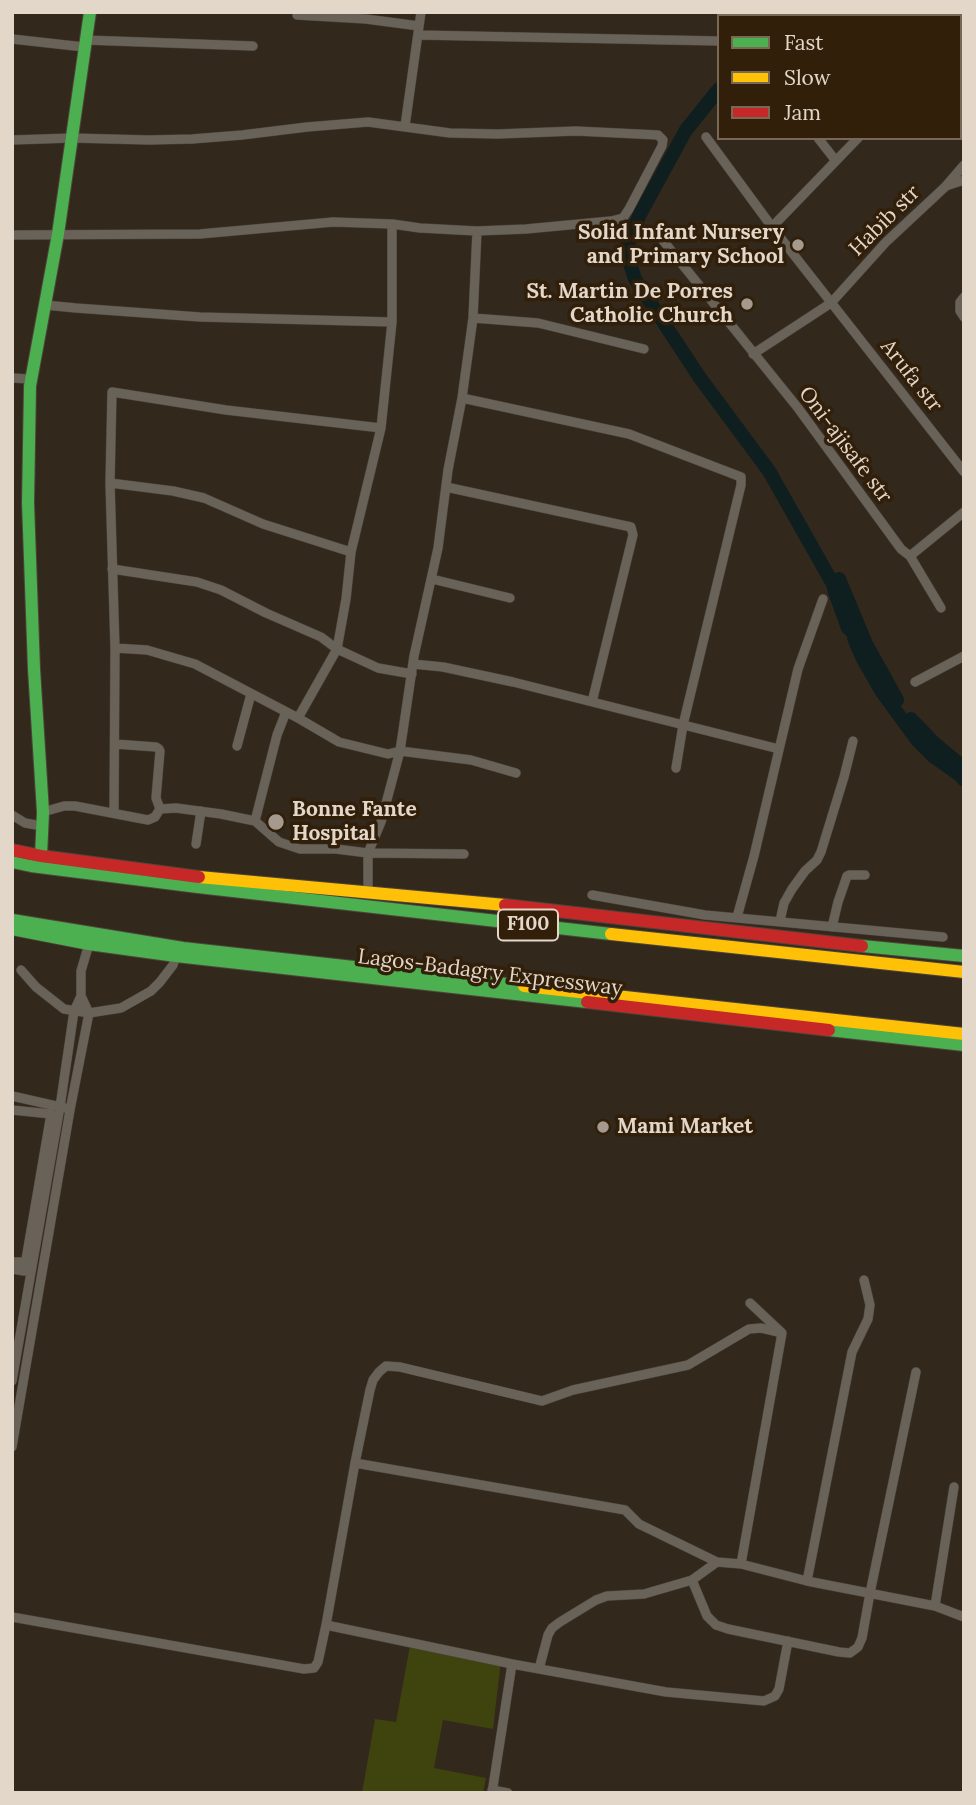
<!DOCTYPE html>
<html>
<head>
<meta charset="utf-8">
<style>
  body { margin:0 }
  #map { position:relative; width:976px; height:1805px; overflow:hidden; background:#32281c; font-family:Lora,serif }
  canvas { display:block }
  .frame { position:absolute; inset:0; border:14px solid #e3d7ca; pointer-events:none }
  .legend { position:absolute; left:717px; top:14px; width:245px; height:126px; box-sizing:border-box; background:#311f09; border:2px solid #786956; margin:0; padding:9px 12px; list-style:none; font-size:21px; color:#e3d7ca }
  .legend li { display:flex; align-items:center; gap:14px; height:35px }
  .legend b { width:35px; border:2px solid #786956 }
</style>
</head>
<body>
<div id="map">
<canvas width="976" height="1805"></canvas>
<div class="frame"></div>
<ul class="legend">
<li><b style="height:9px;background:#4caf50"></b>Fast</li>
<li><b style="height:9px;background:#ffc107"></b>Slow</li>
<li><b style="height:9px;background:#c62828"></b>Jam</li>
</ul>
</div>
<script>
const c = document.querySelector('canvas').getContext('2d');
c.lineJoin = 'round';
function paint(path, color) { c.fillStyle = color; c.fill(path, 'evenodd'); }
const toPath = rows => new Path2D(rows.map(r => 'M' + r).join(''));
function trace(path, color, width, dash) { c.strokeStyle = color; c.lineWidth = width; c.lineCap = dash ? 'butt' : 'round'; c.setLineDash(dash || []); c.stroke(path); }
function write(font, color, halo, rows, align = 'center') {
  c.font = font + ' Lora,serif'; c.lineWidth = 7; c.setLineDash([]); c.textBaseline = 'middle'; c.strokeStyle = halo; c.fillStyle = color; for (const [text, x, y, turn = 0] of rows) {
    c.save(); c.translate(x, y); c.rotate((+turn || 0) * Math.PI / 180); c.textAlign = isNaN(turn) ? turn : align; if (halo) c.strokeText(text, 0, 0); c.fillText(text, 0, 0); c.restore();
  }
}
paint(toPath([
  [411,1640,501,1660,493,1729,443,1720,434,1768,486,1778,483,1793,362,1793,375,1719,396,1722]
]), '#3f430e');
trace(toPath([
  [747,16,753,12]
]), '#0f1f20', 2.5);
trace(toPath([
  [719,89,686,130,639,216,626,251,635,279,700,378,769,471,833,584,835,592,848,628,855,634,854,638,862,657,882,692,917,740,933,756,960,775,964,780],
  [839,579,866,644,897,700],
  [911,719,935,744,964,768]
]), '#0f1f20', 14);
const street = toPath([
  [929,12,932,16],
  [297,15,366,19,419,26],
  [419,35,719,41],
  [12,39,84,47],
  [85,40,253,46],
  [960,50,964,54],
  [405,126,421,12],
  [706,137,772,227,964,472],
  [818,138,836,161],
  [12,140,72,138,149,140,192,139,242,135,307,127,368,122,450,133,498,134,576,131,658,135,663,140,662,146,629,209,623,218,611,221,526,229,477,231,420,228,392,224,333,222,200,234,12,235],
  [946,186,964,180],
  [772,227,858,138],
  [661,238,798,408,901,549,910,556,941,608],
  [964,297,960,302,960,311,964,317],
  [45,305,76,308,200,317,392,322],
  [473,318,538,323,644,349],
  [753,354,831,303,886,242,945,187,964,165],
  [12,378,30,379],
  [462,398,629,434,741,477,741,485,683,725,676,768],
  [110,483,173,491,204,498,263,524,351,552],
  [446,487,631,527,633,535,592,702],
  [910,556,964,512],
  [112,569,197,582,221,590,266,613,321,637,337,649,378,668,412,674],
  [432,579,510,598],
  [115,648,147,650,195,664,298,718,339,742,388,754,400,751,471,760,516,773],
  [413,664,443,667,513,682,779,749],
  [915,682,964,656],
  [298,718,337,649,346,599,351,552,381,428,392,322,392,224],
  [115,744,156,747,159,749,160,751,156,798,160,809],
  [237,746,251,694],
  [43,812,64,806,75,806,148,820,155,817,160,809,176,808,221,814,255,821,279,842,300,849,336,849,368,853,464,854],
  [114,813,115,648,110,483,112,392,226,410,381,428],
  [12,815,25,823,42,826],
  [255,821,277,735,286,712],
  [196,844,201,811],
  [368,891,368,853,381,822,400,751,414,656,438,548,448,470,462,398,473,318,477,231],
  [592,895,705,915,943,937],
  [737,917,754,856,798,669,823,599],
  [780,921,784,903,792,889,805,871,817,860,821,852,844,777,853,741],
  [832,927,838,902,847,876,849,875,865,875],
  [21,970,36,987,64,1009,89,1013,121,1008,151,991,160,982,173,965,176,956],
  [12,1096,65,1108],
  [12,1110,51,1114,24,1271,12,1269],
  [12,1262,31,1262],
  [12,1381,60,1107,74,1011,81,996],
  [12,1447,70,1110,89,1013,81,996,81,971,89,944],
  [355,1463,625,1510,639,1524,717,1562],
  [741,1564,782,1333,750,1303],
  [692,1580,707,1616,716,1625,728,1629,839,1652,850,1653,858,1647,862,1638,870,1593,916,1372],
  [807,1581,852,1352,868,1319,870,1305,864,1280],
  [935,1606,954,1487],
  [12,1617,304,1669,314,1668,318,1662,326,1625,355,1463,370,1390,373,1380,379,1372,386,1366,400,1367,542,1401,573,1390,688,1365,749,1329,761,1328,782,1333],
  [326,1625,512,1664,666,1692,764,1701,775,1696,779,1689,788,1641],
  [539,1669,548,1635,552,1628,560,1622,596,1600,607,1596,644,1594,692,1580,717,1562,741,1564,807,1581,935,1606,964,1617],
  [492,1790,508,1793],
  [492,1793,512,1664]
]);
const fast = toPath([
  [41,856,43,812,34,669,28,503,30,386,58,234,90,12],
  [12,862,31,866,198,887,611,934],
  [12,920,183,948,524,986],
  [12,929,89,944,176,956,587,1002],
  [862,946,964,956],
  [829,1030,964,1045]
]);
const slow = toPath([
  [199,877,505,905],
  [611,934,964,972],
  [524,986,964,1034]
]);
const jam = toPath([
  [12,850,41,856,199,877],
  [505,905,862,946],
  [587,1002,829,1030]
]);
trace(street, '#4d443b', 10);
trace(fast, '#4d443b', 14);
trace(slow, '#4d443b', 14);
trace(jam, '#4d443b', 14);
trace(street, '#696258', 9);
trace(fast, '#4caf50', 12);
trace(slow, '#ffc107', 12);
trace(jam, '#c62828', 12);
for (const [x, y, r, color] of [
  [798,245,7,"#a59a8d"],
  [747,304,7,"#a59a8d"],
  [276,822,9,"#a59a8d"],
  [603,1127,7,"#a59a8d"]
]) { const dot = new Path2D(); dot.arc(x, y, r, 0, 2 * Math.PI); c.fillStyle = color; c.fill(dot); trace(dot, '#311f09', 2.5); }
for (const [x, y, w] of [
  [528,925,60]
]) { const box = new Path2D(); box.roundRect(x - w / 2, y - 15.5, w, 31, 5); c.fillStyle = '#311f09'; c.fill(box); trace(box, '#e3d7ca', 2); }
write('bold 19px', '#e3d7ca', null, [
  ["F100",528,925]
]);
write('21px', '#e3d7ca', '#311f09', [
  ["Habib str",885,221,-45],
  ["Arufa str",911,376,52],
  ["Oni-ajisafe str",845,445,53],
  ["Lagos-Badagry Expressway",490,973,7]
]);
write('bold 21px', '#e3d7ca', '#311f09', [
  ["Solid Infant Nursery",784,233],
  ["and Primary School",784,257],
  ["St. Martin De Porres",733,292],
  ["Catholic Church",733,316],
  ["Bonne Fante",292,810,"left"],
  ["Hospital",292,834,"left"],
  ["Mami Market",617,1127,"left"]
], 'right');
</script>
</body>
</html>
